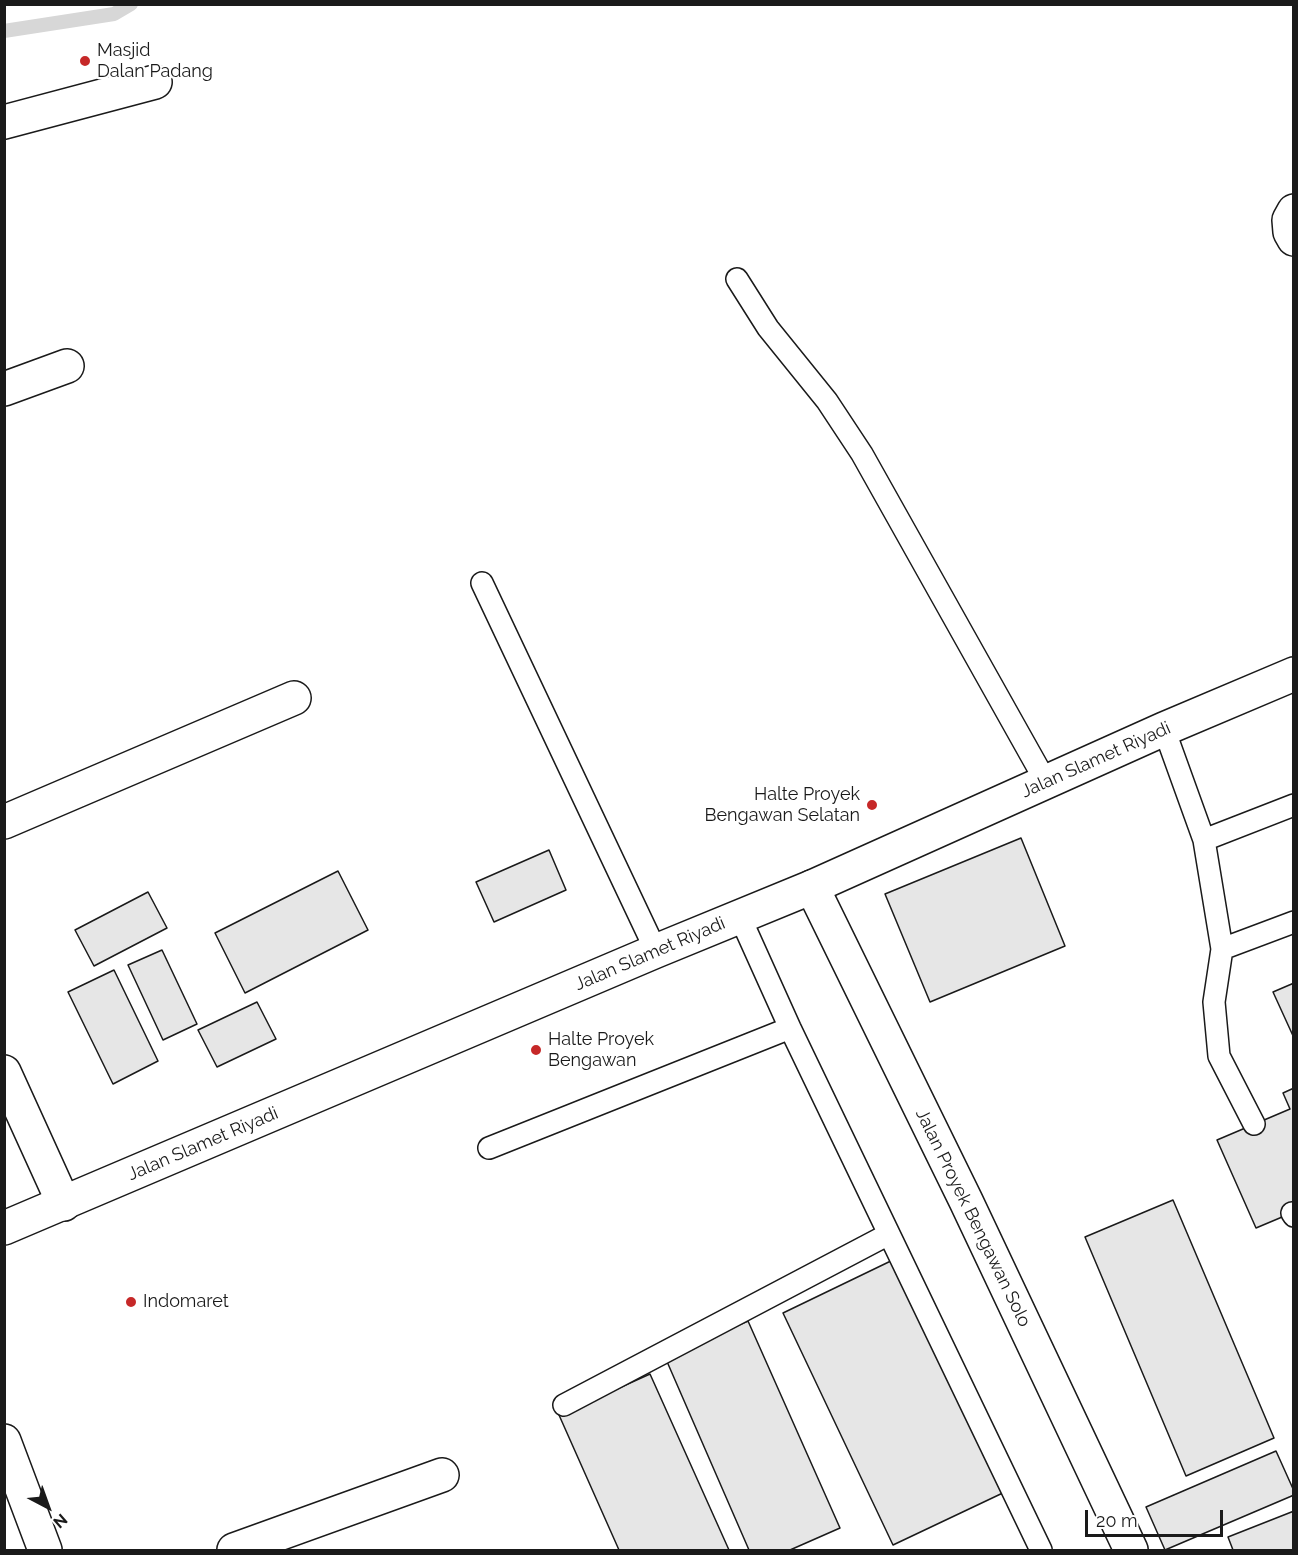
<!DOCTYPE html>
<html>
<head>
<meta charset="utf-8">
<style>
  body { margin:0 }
  #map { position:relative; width:1298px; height:1555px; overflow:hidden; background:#fff; font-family:Raleway,sans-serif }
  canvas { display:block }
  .frame { position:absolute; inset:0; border:6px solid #1a1a1a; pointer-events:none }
  .north { position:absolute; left:18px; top:1477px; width:60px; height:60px; -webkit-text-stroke:4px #fff; paint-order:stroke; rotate:139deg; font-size:16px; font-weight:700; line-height:24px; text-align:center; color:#1a1a1a }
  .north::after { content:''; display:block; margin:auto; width:21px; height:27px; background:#1a1a1a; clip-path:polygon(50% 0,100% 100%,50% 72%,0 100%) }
  .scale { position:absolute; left:1085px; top:1510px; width:138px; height:27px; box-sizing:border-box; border:3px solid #1a1a1a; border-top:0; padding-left:8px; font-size:18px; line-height:21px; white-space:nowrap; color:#1a1a1a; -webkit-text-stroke:4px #fff; paint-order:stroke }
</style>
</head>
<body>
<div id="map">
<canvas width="1298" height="1555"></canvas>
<div class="frame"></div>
<div class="north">N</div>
<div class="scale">20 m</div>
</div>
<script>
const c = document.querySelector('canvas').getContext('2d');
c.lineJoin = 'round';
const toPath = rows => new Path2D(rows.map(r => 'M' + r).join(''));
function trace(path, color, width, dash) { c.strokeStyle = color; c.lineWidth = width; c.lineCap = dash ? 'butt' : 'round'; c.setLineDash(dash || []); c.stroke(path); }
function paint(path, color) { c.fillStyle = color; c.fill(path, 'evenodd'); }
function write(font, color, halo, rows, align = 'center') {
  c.font = font + ' Raleway,sans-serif'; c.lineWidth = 4.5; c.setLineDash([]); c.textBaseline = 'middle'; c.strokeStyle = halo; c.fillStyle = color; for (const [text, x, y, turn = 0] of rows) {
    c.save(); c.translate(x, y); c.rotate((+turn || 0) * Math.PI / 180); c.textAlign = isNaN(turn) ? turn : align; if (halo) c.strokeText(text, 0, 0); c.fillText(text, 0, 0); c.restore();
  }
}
trace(toPath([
  [4,31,114,14,131,4]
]), '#d7d7d7', 14);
const building = toPath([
  [1021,838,1065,946,930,1002,885,894,1021,838],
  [549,850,566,890,494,922,476,882,549,850],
  [338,871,368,930,245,993,215,933,338,871],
  [148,892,167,928,94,966,75,930,148,892],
  [162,950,197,1024,163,1040,128,965,162,950],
  [114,970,158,1061,113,1084,68,992,114,970],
  [1294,983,1294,1038,1273,992,1294,983],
  [257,1002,276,1039,217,1067,198,1030,257,1002],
  [1294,1088,1294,1212,1256,1228,1217,1140,1290,1109,1283,1093,1294,1088],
  [1173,1200,1274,1438,1186,1476,1085,1237,1173,1200],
  [897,1258,1007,1491,893,1545,783,1313,897,1258],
  [748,1321,840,1528,790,1550,749,1550,665,1357,748,1321],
  [650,1374,729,1550,619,1550,559,1415,650,1374],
  [1276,1451,1294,1491,1294,1495,1165,1550,1146,1507,1276,1451],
  [1294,1511,1294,1550,1233,1550,1228,1537,1294,1511]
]);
paint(building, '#e6e6e6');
trace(building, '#1a1a1a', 1.5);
const service = toPath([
  [737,279,768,328,827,401,862,454,1046,782],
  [482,583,656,951],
  [1164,729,1204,840,1222,949,1214,1002,1219,1056,1254,1124],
  [1204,840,1294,805],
  [740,917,790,1028,1041,1550],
  [1222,949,1294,922],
  [489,1148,790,1028],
  [1292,1213,1294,1216],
  [564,1405,889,1234]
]);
const minor = toPath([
  [4,122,155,82],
  [1294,211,1289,220,1290,232,1294,239],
  [4,389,67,366],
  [4,822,294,698],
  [4,1072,64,1204],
  [4,1441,45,1550],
  [234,1550,442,1475]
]);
const tertiary = toPath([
  [812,887,966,1201,1131,1550]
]);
const primary = toPath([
  [4,1228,656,951,812,887,1164,729,1294,674]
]);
trace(service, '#1a1a1a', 24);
trace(minor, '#1a1a1a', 36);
trace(tertiary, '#1a1a1a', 36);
trace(primary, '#1a1a1a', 36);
trace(service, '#fff', 21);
trace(minor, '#fff', 33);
trace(tertiary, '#fff', 33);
trace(primary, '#fff', 33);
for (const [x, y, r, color] of [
  [85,61,6,"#c62828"],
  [872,805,6,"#c62828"],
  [536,1050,6,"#c62828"],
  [131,1302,6,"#c62828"]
]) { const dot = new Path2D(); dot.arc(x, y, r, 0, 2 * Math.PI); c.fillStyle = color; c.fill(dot); trace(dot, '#fff', 2); }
write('18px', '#1a1a1a', '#fff', [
  ["Masjid",97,51],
  ["Dalan Padang",97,72],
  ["Halte Proyek",860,795,"right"],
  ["Bengawan Selatan",860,816,"right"],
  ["Halte Proyek",548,1040],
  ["Bengawan",548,1061],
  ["Indomaret",143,1302]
], 'left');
write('18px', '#1a1a1a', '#fff', [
  ["Jalan Slamet Riyadi",1096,760,-24],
  ["Jalan Slamet Riyadi",650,954,-23],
  ["Jalan Slamet Riyadi",203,1144,-23],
  ["Jalan Proyek Bengawan Solo",973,1218,64]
]);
</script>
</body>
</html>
